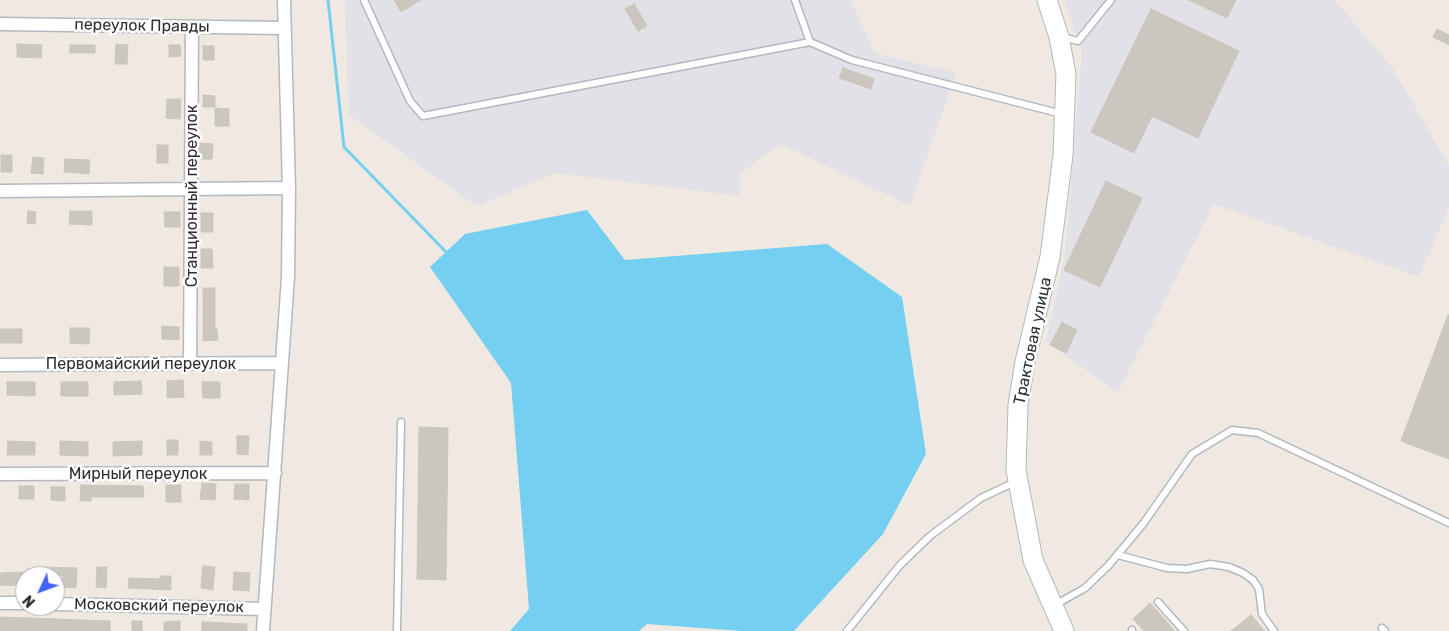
<!DOCTYPE html>
<html>
<head>
<meta charset="utf-8">
<style>
  body { margin:0 }
  #map { position:relative; width:1449px; height:631px; overflow:hidden; background:#efe9e1; font-family:Rubik,sans-serif }
  canvas { display:block }
  .north { position:absolute; left:15px; top:566px; width:50px; height:50px; box-sizing:border-box; background:#fff; border:1px solid #ababab; border-radius:50%; rotate:227deg; font-size:14px; font-weight:700; line-height:20px; text-align:center; color:#2e2e2e }
  .north::after { content:''; display:block; margin:auto; width:18px; height:22px; background:#4264fb; clip-path:polygon(50% 0,100% 100%,50% 72%,0 100%) }
</style>
</head>
<body>
<div id="map">
<canvas width="1449" height="631"></canvas>
<div class="north">N</div>
</div>
<script>
const c = document.querySelector('canvas').getContext('2d');
c.lineJoin = 'round';
function paint(path, color) { c.fillStyle = color; c.fill(path, 'evenodd'); }
const toPath = rows => new Path2D(rows.map(r => 'M' + r).join(''));
function trace(path, color, width, dash) { c.strokeStyle = color; c.lineWidth = width; c.lineCap = dash ? 'butt' : 'round'; c.setLineDash(dash || []); c.stroke(path); }
function write(font, color, halo, rows, align = 'center') {
  c.font = font + ' Rubik,sans-serif'; c.lineWidth = 5; c.setLineDash([]); c.textBaseline = 'middle'; c.strokeStyle = halo; c.fillStyle = color; for (const [text, x, y, turn = 0] of rows) {
    c.save(); c.translate(x, y); c.rotate((+turn || 0) * Math.PI / 180); c.textAlign = isNaN(turn) ? turn : align; if (halo) c.strokeText(text, 0, 0); c.fillText(text, 0, 0); c.restore();
  }
}
paint(toPath([
  [345,0,851,0,874,53,956,73,910,206,781,144,740,174,740,196,556,173,476,206,349,115],
  [1064,0,1335,0,1394,70,1449,166,1449,207,1419,277,1214,204,1118,392,1046,342,1065,254,1082,51]
]), '#e3e1e8');
paint(toPath([
  [587,210,625,260,827,244,902,297,926,454,883,534,794,631,742,631,647,624,639,631,510,631,529,609,511,383,430,267,465,234]
]), '#75cff0');
trace(toPath([
  [328,0,344,147,446,252]
]), '#75cff0', 3);
const building = toPath([
  [394,0,421,0,401,12,394,0],
  [1189,0,1236,0,1227,18,1189,0],
  [634,4,647,26,638,31,625,9,634,4],
  [1151,9,1239,51,1198,138,1152,116,1134,153,1091,132,1151,9],
  [1437,29,1449,35,1449,45,1433,37,1437,29],
  [17,44,42,45,41,58,17,57,17,44],
  [116,44,128,45,127,64,115,64,116,44],
  [70,45,95,45,95,53,70,53,70,45],
  [169,45,180,45,181,56,169,57,169,45],
  [203,46,214,46,214,60,203,60,203,46],
  [843,68,874,79,871,89,839,78,843,68],
  [203,95,215,96,215,107,203,107,203,95],
  [167,99,181,99,180,119,166,118,167,99],
  [215,108,229,109,229,126,215,126,215,108],
  [199,143,213,144,212,159,199,159,199,143],
  [157,145,168,145,168,163,157,163,157,145],
  [1,155,12,155,12,172,1,172,1,155],
  [33,157,44,158,43,174,31,173,33,157],
  [65,159,90,160,89,174,64,172,65,159],
  [1106,181,1142,198,1100,287,1064,270,1106,181],
  [28,211,36,212,35,224,27,223,28,211],
  [70,211,92,211,92,225,69,224,70,211],
  [164,212,180,212,180,227,165,227,164,212],
  [201,213,213,213,213,232,201,232,201,213],
  [201,249,212,249,213,268,201,268,201,249],
  [164,267,179,267,179,286,164,286,164,267],
  [203,288,215,288,215,329,217,329,218,340,203,341,203,288],
  [1448,315,1449,315,1449,459,1401,441,1448,315],
  [1062,322,1077,330,1066,353,1050,345,1062,322],
  [162,326,179,327,179,340,162,339,162,326],
  [70,328,90,328,89,344,70,343,70,328],
  [0,329,22,329,22,343,0,343,0,329],
  [183,380,184,397,167,398,167,381,183,380],
  [141,381,142,394,114,395,114,382,141,381],
  [7,382,35,382,35,396,7,395,7,382],
  [61,382,88,382,88,396,61,396,61,382],
  [202,382,220,382,220,398,203,398,202,382],
  [419,427,448,428,446,580,417,579,419,427],
  [237,436,249,436,248,455,237,454,237,436],
  [167,440,178,440,178,455,167,455,167,440],
  [8,441,35,442,35,455,7,455,8,441],
  [60,441,88,442,88,456,60,455,60,441],
  [142,441,142,455,113,456,113,442,142,441],
  [200,441,212,442,212,455,200,455,200,441],
  [202,483,216,484,215,500,200,499,202,483],
  [235,484,249,484,249,500,234,499,235,484],
  [81,485,143,486,144,497,91,497,91,501,80,501,81,485],
  [166,485,181,485,181,502,166,502,166,485],
  [19,486,34,486,34,499,19,499,19,486],
  [51,487,65,487,65,501,51,500,51,487],
  [203,566,215,567,213,590,201,588,203,566],
  [42,567,77,568,76,588,62,587,63,576,42,576,42,567],
  [97,567,107,567,106,588,96,587,97,567],
  [25,572,25,586,0,585,0,573,25,572],
  [234,572,250,573,249,591,233,590,234,572],
  [160,576,171,576,171,590,128,588,129,578,160,579,160,576],
  [1150,603,1175,631,1144,631,1133,619,1150,603],
  [1251,615,1265,631,1231,631,1251,615],
  [0,617,110,621,110,631,0,631,0,617],
  [132,621,142,621,142,631,132,631,132,621],
  [180,621,180,631,164,631,164,622,180,621],
  [202,622,247,624,247,631,202,631,202,622]
]);
paint(building, '#cbc7bf');
trace(building, '#cbc5ba', 1);
const lane = toPath([
  [364,0,410,101,423,116,810,42],
  [795,0,810,42,852,60,1062,114],
  [1062,37,1078,41,1111,0],
  [1118,555,1167,568,1187,569,1210,564,1229,567,1243,573,1253,580,1259,589,1262,614,1274,631],
  [1158,602,1184,631],
  [1055,605,1085,588,1108,566,1143,524,1192,454,1232,430,1258,433,1449,523],
  [1382,628,1385,631],
  [1132,630,1132,631],
  [397,631,401,422],
  [847,631,900,565,930,536,981,498,1017,481]
]);
const street = toPath([
  [0,24,283,28],
  [0,191,289,188],
  [190,364,192,27],
  [0,365,282,363],
  [0,474,275,473],
  [0,603,25,603],
  [55,604,264,609],
  [263,631,288,277,289,188,284,0]
]);
const secondary = toPath([
  [1047,0,1059,37,1066,74,1063,155,1050,257,1025,362,1018,405,1016,470,1033,560,1064,631]
]);
trace(lane, '#b4b7c1', 9);
trace(street, '#b4b7c1', 15);
trace(secondary, '#b4b7c1', 21);
trace(lane, '#fff', 6);
trace(street, '#fff', 12);
trace(secondary, '#fff', 19);
write('16px', '#2e2e2e', '#fff', [
  ["переулок Правды",142,26,1],
  ["Станционный переулок",192,196,-90],
  ["Трактовая улица",1033,341,-78],
  ["Первомайский переулок",141,364],
  ["Мирный переулок",138,474],
  ["Московский переулок",159,606,1]
]);
</script>
</body>
</html>
